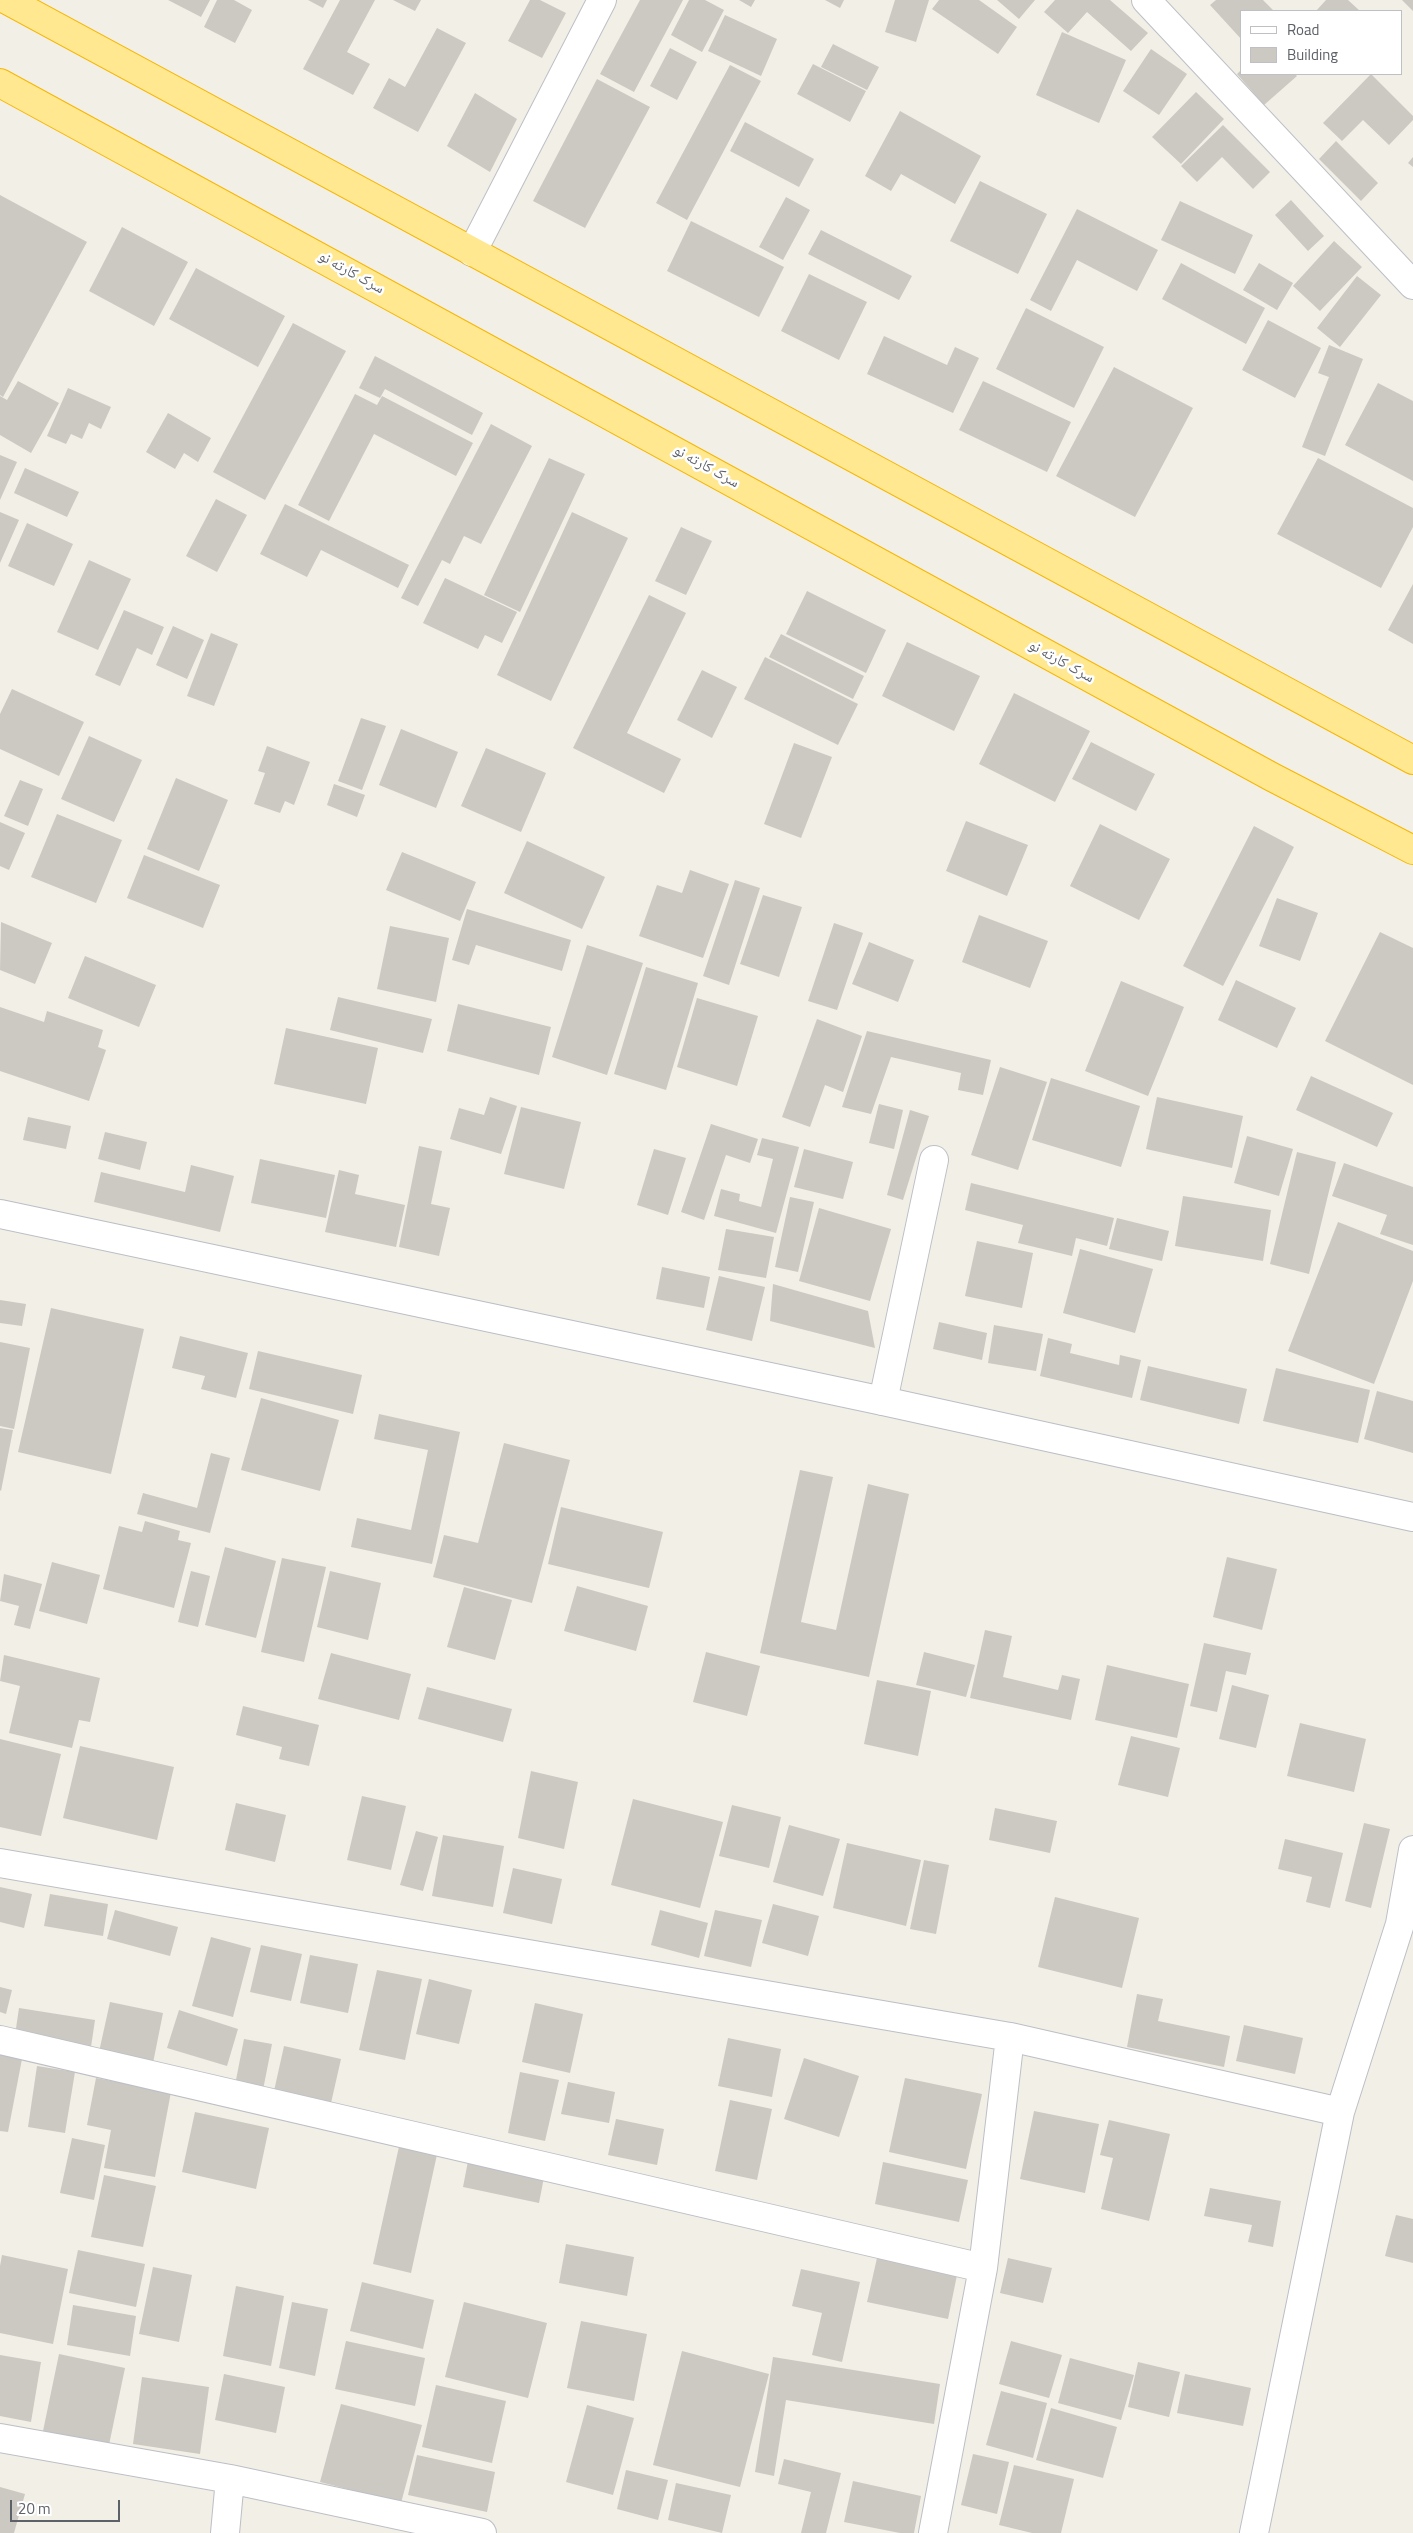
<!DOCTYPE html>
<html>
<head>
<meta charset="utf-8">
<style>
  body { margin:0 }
  #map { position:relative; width:1413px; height:2533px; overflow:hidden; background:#f1efe6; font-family:"Titillium Web",sans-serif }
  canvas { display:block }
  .legend { position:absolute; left:1240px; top:10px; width:162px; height:65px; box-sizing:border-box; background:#fff; border:1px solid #bec0c3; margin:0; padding:6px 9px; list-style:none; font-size:15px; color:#5d6168 }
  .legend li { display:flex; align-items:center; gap:10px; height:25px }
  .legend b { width:25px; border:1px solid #bec0c3 }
  .scale { position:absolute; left:10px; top:2500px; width:110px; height:22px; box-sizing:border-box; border:2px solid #5d6168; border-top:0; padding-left:6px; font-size:15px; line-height:18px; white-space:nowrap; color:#5d6168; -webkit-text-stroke:4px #fff; paint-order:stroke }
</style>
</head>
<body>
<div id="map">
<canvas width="1413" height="2533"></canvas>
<ul class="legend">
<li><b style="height:6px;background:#fff"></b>Road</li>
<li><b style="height:14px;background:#ccc9c3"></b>Building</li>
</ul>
<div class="scale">20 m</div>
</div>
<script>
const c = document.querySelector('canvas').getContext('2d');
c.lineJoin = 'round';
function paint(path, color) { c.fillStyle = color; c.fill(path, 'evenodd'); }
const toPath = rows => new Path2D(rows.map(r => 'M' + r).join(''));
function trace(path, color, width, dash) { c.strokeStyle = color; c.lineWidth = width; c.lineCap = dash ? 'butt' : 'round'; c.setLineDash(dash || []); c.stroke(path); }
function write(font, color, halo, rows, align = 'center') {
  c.font = font + ' "Titillium Web","Noto Naskh Arabic",sans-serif'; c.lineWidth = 5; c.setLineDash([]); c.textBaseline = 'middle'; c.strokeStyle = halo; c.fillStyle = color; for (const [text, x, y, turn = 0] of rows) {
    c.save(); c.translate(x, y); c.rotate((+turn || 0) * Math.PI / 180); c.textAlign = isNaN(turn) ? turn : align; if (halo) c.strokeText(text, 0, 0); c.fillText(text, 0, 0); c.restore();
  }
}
paint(toPath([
  [168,0,210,0,201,17],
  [217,0,234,0,252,10,235,43,204,27],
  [308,0,327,0,323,8],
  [340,0,375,0,347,52,370,64,353,95,303,69],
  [393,0,421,0,415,11],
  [530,0,540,0,566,13,542,58,508,41],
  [640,0,683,0,634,92,600,74],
  [689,0,705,0,724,10,702,52,671,35],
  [739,0,755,0,751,7],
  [825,0,844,0,840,8],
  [895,0,929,0,916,42,885,32],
  [939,0,979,0,1017,27,998,54,932,9],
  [997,0,1035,0,1019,19],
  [1055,0,1110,0,1148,33,1131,51,1087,12,1068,33,1044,12],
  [1216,0,1263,0,1274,11,1242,11,1242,40,1210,5],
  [1326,0,1348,0,1360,11,1316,11],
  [1402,0,1413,0,1413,11],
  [725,15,777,39,761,76,708,51],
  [437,28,466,43,418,132,373,108,389,78,405,87],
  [1062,32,1126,60,1099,123,1036,95],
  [833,44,879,67,867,90,821,67],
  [670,48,697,62,677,100,650,86],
  [1151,49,1187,74,1159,115,1123,91],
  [813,64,866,91,850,122,797,94],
  [730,65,761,81,687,220,656,203],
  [1242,69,1242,74,1295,74,1297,76,1264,105,1237,74],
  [1371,74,1413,116,1413,120,1389,145,1363,120,1342,141,1323,123],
  [597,79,650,107,585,228,533,201],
  [1196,92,1224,119,1181,164,1152,137],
  [475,93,517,119,490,172,447,146],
  [900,111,981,156,955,204,901,174,891,191,865,176],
  [745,122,814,159,799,187,730,151],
  [1223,125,1270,172,1253,189,1222,157,1197,182,1181,166],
  [1336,141,1378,183,1361,201,1319,159],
  [1413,157,1413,167,1408,163],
  [980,181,1047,214,1018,274,950,241],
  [0,195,87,242,3,397,0,395],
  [786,197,810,210,783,260,759,247],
  [1291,200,1324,236,1308,251,1275,215],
  [1180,201,1253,235,1235,274,1161,240],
  [1077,209,1158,250,1137,291,1077,260,1051,311,1030,300],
  [691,221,784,267,759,317,667,271],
  [122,227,188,262,154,326,89,291],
  [821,230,912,276,899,300,808,254],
  [1334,241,1362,267,1320,311,1293,286],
  [1181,263,1265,308,1246,344,1162,299],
  [1259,263,1293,283,1277,310,1243,290],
  [196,268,285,316,258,367,169,319],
  [809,274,867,302,839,360,781,331],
  [1357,276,1381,295,1340,347,1317,328],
  [1026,308,1104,347,1074,408,996,369],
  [1268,320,1321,348,1295,398,1242,370],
  [293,323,346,351,265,500,213,472],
  [884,336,947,365,955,347,979,358,953,413,867,374],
  [1329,345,1363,359,1325,456,1302,447,1329,377,1318,373],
  [375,356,483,413,472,435,385,389,380,398,359,388],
  [1114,367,1193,408,1135,517,1056,476],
  [18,381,59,403,31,453,0,435,0,396,7,400],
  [983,381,1071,422,1047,472,959,430],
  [1378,383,1413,401,1413,481,1345,445],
  [68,388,111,407,101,429,89,423,82,439,71,434,66,444,47,436],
  [355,394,377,405,382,396,473,443,456,476,374,434,329,521,298,505],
  [168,413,211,438,198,462,184,453,175,469,146,452],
  [491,424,532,446,481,544,464,536,450,564,442,560,418,606,401,598],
  [0,455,17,462,0,500],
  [549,458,585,474,520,612,484,595],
  [1318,458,1413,508,1413,527,1381,588,1277,534],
  [25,468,79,492,67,517,14,493],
  [216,499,247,515,217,572,186,556],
  [285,504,409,565,398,588,321,550,307,577,260,554],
  [0,512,19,520,0,563],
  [572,512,628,538,551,701,497,675],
  [27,523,73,544,54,586,8,566],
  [681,527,712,541,686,595,655,581],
  [89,560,131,579,98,650,57,632],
  [445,578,517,612,502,643,485,635,478,649,423,623],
  [1413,584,1413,644,1388,630],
  [807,591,886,630,866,673,786,634],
  [649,595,686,613,627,733,681,759,664,793,573,748],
  [124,610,164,627,152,655,137,648,120,686,95,675],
  [173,626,204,640,187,679,156,665],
  [211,633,238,644,214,706,187,696],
  [781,634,864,676,853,699,769,657],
  [907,642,980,676,954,731,882,696],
  [765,657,858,704,838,745,744,699],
  [702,670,737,687,712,738,677,720],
  [12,689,84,722,59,776,0,749,0,714],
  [1014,693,1090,731,1055,802,979,764],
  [361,718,386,726,362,790,338,781],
  [401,729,458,752,436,808,379,785],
  [89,736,142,760,114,822,61,799],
  [1091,742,1155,774,1136,811,1072,779],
  [794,743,832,757,801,838,764,824],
  [267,746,310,762,294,805,285,801,280,813,254,804,265,773,258,771],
  [486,748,546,773,521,832,461,806],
  [176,778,228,800,199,871,147,849],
  [20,780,43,789,28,826,4,816],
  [334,784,365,795,357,817,327,805],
  [57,814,122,840,96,903,31,877],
  [966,821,1028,845,1007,896,946,871],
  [0,822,25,833,9,870,0,866],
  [1100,824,1170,859,1139,920,1070,886],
  [1254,826,1294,847,1223,986,1183,966],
  [527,841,605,877,582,929,504,893],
  [402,852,476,882,460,921,386,890],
  [144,855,220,885,203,928,127,898],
  [690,870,729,884,703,958,639,936,657,885,682,893],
  [735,880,760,888,729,985,703,976],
  [763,895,802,907,779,977,740,964],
  [1277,898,1318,913,1300,961,1259,946],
  [467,909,571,940,562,971,476,945,469,965,452,960],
  [979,915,1048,941,1030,988,962,962],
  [1,922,52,943,35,984,0,970],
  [834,923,863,933,837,1010,808,1001],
  [390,926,449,938,436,1002,377,989],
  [1380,932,1413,948,1413,1085,1325,1041],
  [869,942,914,960,898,1002,852,984],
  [587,945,643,963,607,1075,552,1057],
  [85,956,156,985,139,1027,68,998],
  [646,967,698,983,666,1090,614,1074],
  [1236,980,1296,1008,1277,1048,1218,1020],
  [1121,981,1184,1007,1148,1096,1085,1071],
  [338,997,432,1019,423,1053,330,1030],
  [697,998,758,1016,737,1086,677,1067],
  [458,1004,551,1027,539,1075,447,1051],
  [0,1007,44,1022,47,1011,103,1030,98,1047,106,1050,89,1101,0,1071],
  [817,1019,862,1036,843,1092,825,1085,810,1127,782,1117],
  [286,1028,378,1048,366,1104,274,1084],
  [867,1031,991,1060,983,1095,958,1090,961,1073,891,1057,871,1114,842,1107],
  [1000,1067,1047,1082,1018,1170,971,1155],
  [1311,1076,1393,1113,1377,1147,1296,1110],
  [1051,1078,1140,1106,1121,1167,1032,1140],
  [490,1097,517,1106,501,1154,450,1139,459,1108,484,1115],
  [1157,1097,1243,1116,1232,1168,1146,1149],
  [879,1104,903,1110,894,1149,869,1143],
  [521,1107,581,1122,564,1189,504,1174],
  [910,1110,929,1116,903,1200,887,1195],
  [28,1117,71,1126,66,1149,23,1140],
  [711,1124,758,1139,750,1163,726,1155,704,1220,681,1212],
  [105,1132,147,1142,140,1170,98,1159],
  [1247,1136,1293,1149,1279,1196,1234,1183],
  [762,1138,799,1147,776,1233,714,1216,721,1189,740,1194,739,1201,761,1207,773,1159,757,1155],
  [419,1146,442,1151,431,1204,450,1208,439,1256,399,1247],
  [654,1149,686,1158,668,1215,637,1205],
  [804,1149,853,1162,843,1199,794,1187],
  [1297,1152,1336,1162,1309,1274,1270,1264],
  [260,1159,335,1175,326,1218,251,1203],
  [1344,1163,1413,1187,1413,1245,1380,1234,1387,1215,1332,1196],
  [191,1165,234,1176,220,1232,94,1202,101,1172,185,1192],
  [339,1170,359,1175,355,1194,405,1205,396,1247,325,1232],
  [971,1183,1114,1218,1107,1246,1076,1238,1072,1256,1018,1243,1023,1225,965,1210],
  [1183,1196,1271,1210,1263,1261,1175,1246],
  [790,1197,814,1202,798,1272,775,1267],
  [819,1208,891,1229,870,1301,799,1281],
  [1117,1218,1169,1231,1162,1261,1109,1249],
  [1338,1222,1413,1251,1413,1281,1374,1384,1288,1351],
  [726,1229,774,1237,766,1278,718,1270],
  [977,1241,1033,1253,1022,1308,965,1296],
  [1080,1249,1153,1269,1135,1333,1063,1313],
  [662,1267,710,1277,704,1308,656,1299],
  [719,1276,765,1287,752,1341,706,1330],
  [773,1284,868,1311,875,1348,770,1321],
  [0,1300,26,1304,22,1326,0,1323],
  [51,1308,144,1329,111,1474,18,1452],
  [939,1322,987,1333,982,1360,933,1349],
  [994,1325,1043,1334,1036,1371,988,1363],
  [180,1336,248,1353,236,1398,201,1389,205,1376,172,1368],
  [1048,1338,1072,1344,1070,1353,1119,1365,1120,1355,1141,1360,1132,1398,1040,1376],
  [0,1342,30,1348,14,1429,0,1426],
  [258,1351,362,1375,353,1414,249,1389],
  [1148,1366,1247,1389,1239,1424,1140,1400],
  [1276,1368,1370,1390,1358,1443,1263,1421],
  [1377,1391,1413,1401,1413,1453,1364,1439],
  [261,1398,339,1420,320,1491,241,1470],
  [379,1414,460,1432,432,1564,351,1547,357,1518,411,1530,428,1450,374,1439],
  [0,1428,13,1430,1,1491,0,1490],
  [504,1443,570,1460,532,1603,433,1577,444,1535,478,1543],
  [211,1453,230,1458,210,1533,137,1514,143,1493,197,1508],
  [800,1470,833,1477,801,1622,836,1630,868,1484,909,1494,869,1677,760,1653],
  [561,1507,663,1532,649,1588,548,1564],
  [145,1521,180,1531,178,1540,191,1543,174,1608,103,1589,119,1526,142,1532],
  [225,1547,276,1561,256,1638,205,1625],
  [1227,1557,1277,1569,1262,1630,1213,1617],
  [282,1558,326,1567,304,1662,261,1652],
  [52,1562,100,1575,87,1624,39,1611],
  [191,1571,210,1576,198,1627,178,1622],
  [330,1571,381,1583,368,1640,317,1627],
  [4,1574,42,1584,30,1629,14,1625,19,1606,0,1601],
  [577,1586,648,1606,636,1651,564,1631],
  [464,1587,512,1600,495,1660,447,1647],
  [985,1630,1012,1636,1003,1677,1058,1690,1062,1675,1080,1679,1071,1720,970,1698],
  [1204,1643,1251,1653,1246,1675,1226,1671,1217,1712,1190,1706],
  [706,1652,760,1666,747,1716,693,1702],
  [924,1652,975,1665,966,1697,916,1685],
  [331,1653,411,1674,399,1720,318,1699],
  [4,1655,100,1678,90,1722,79,1720,72,1748,9,1733,20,1686,0,1681],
  [1107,1665,1189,1684,1177,1738,1095,1720],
  [877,1680,931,1691,918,1756,864,1744],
  [1232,1685,1269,1695,1256,1748,1219,1739],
  [427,1687,512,1709,503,1742,418,1719],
  [243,1706,319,1725,309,1766,279,1759,282,1747,236,1735],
  [1300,1723,1366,1739,1354,1792,1287,1776],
  [1131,1736,1180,1748,1168,1797,1118,1785],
  [0,1739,61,1754,41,1836,0,1827],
  [80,1746,174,1767,157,1840,63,1818],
  [531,1771,578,1782,564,1849,518,1838],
  [362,1796,406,1806,391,1870,347,1860],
  [633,1799,723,1822,700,1908,611,1885],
  [236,1803,286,1815,275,1862,225,1850],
  [732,1805,781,1817,769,1868,719,1856],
  [995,1808,1057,1821,1050,1853,989,1840],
  [1364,1823,1390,1829,1371,1908,1345,1901],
  [789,1825,840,1839,823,1896,773,1882],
  [416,1831,438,1837,423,1891,400,1885],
  [443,1835,504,1846,493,1907,432,1896],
  [1285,1839,1343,1853,1330,1908,1306,1902,1312,1877,1278,1869],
  [847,1843,921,1860,906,1926,833,1908],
  [924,1860,949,1865,936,1934,910,1929],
  [513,1868,562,1879,552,1924,503,1913],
  [0,1887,32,1894,24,1928,0,1922],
  [50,1894,108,1904,103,1936,44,1926],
  [1055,1897,1139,1918,1122,1988,1038,1967],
  [773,1904,819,1916,808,1956,762,1943],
  [115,1910,178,1927,170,1956,107,1939],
  [660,1910,708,1923,699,1958,651,1945],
  [715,1910,762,1920,751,1967,704,1956],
  [211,1937,251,1948,233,2017,192,2006],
  [261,1945,302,1954,291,2001,250,1992],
  [310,1955,358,1964,348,2013,300,2003],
  [377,1970,422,1979,405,2060,359,2050],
  [429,1979,472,1990,459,2044,416,2034],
  [0,1987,12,1990,6,2014,0,2012],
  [1137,1994,1163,1999,1158,2021,1230,2036,1224,2067,1127,2047],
  [110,2002,163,2013,153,2063,99,2052],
  [535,2003,583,2014,570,2073,522,2062],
  [19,2008,95,2020,91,2047,15,2035],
  [179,2010,238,2029,227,2066,167,2048],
  [1244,2025,1303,2038,1295,2074,1236,2061],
  [728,2038,781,2049,772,2097,718,2086],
  [244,2039,272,2044,263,2090,235,2085],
  [284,2046,341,2059,331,2103,274,2091],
  [0,2055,22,2059,8,2132,0,2131],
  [804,2058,859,2076,839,2137,784,2119],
  [37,2066,75,2072,65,2133,28,2127],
  [520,2072,559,2080,545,2141,508,2133],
  [96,2078,171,2092,155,2177,104,2168,111,2130,87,2125],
  [905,2078,982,2094,966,2169,889,2152],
  [568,2082,615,2092,609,2123,561,2114],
  [730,2100,772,2109,757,2180,715,2171],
  [1034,2111,1099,2124,1085,2193,1020,2179],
  [195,2112,269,2128,256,2189,182,2172],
  [616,2119,664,2129,657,2165,608,2155],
  [1109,2120,1170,2134,1149,2221,1101,2209,1113,2158,1100,2155],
  [72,2138,105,2145,94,2200,60,2193],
  [400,2142,438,2150,411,2273,373,2264],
  [469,2156,545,2172,539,2203,463,2187],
  [883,2162,968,2180,959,2222,875,2204],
  [104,2175,156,2186,143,2247,91,2237],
  [1210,2188,1281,2201,1273,2247,1248,2242,1252,2225,1204,2216],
  [1396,2215,1413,2219,1413,2263,1385,2256],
  [566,2244,634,2257,627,2296,559,2283],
  [78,2250,145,2264,136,2307,69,2293],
  [2,2255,68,2269,53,2344,0,2333,0,2266],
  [877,2258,957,2275,948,2319,867,2302],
  [1008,2258,1052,2268,1043,2303,1000,2293],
  [153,2267,192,2275,179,2342,139,2334],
  [801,2269,860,2282,842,2362,812,2355,822,2313,792,2306],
  [362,2282,434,2300,423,2349,350,2331],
  [236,2286,284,2296,271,2366,223,2356],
  [292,2302,328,2309,315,2376,279,2368],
  [464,2302,547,2323,528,2398,445,2377],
  [73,2305,136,2316,130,2356,67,2345],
  [581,2321,647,2334,634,2401,567,2388],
  [346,2341,425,2358,415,2406,335,2389],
  [1011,2341,1062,2355,1049,2398,999,2384],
  [682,2351,769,2374,740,2487,653,2465],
  [59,2354,125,2368,109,2445,43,2431],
  [0,2355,41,2362,31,2422,0,2416],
  [773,2357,940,2384,934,2424,786,2400,774,2476,755,2472],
  [1070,2358,1134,2375,1121,2420,1058,2403],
  [1138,2362,1180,2372,1169,2417,1128,2407],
  [224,2374,285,2387,276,2433,215,2420],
  [1185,2374,1251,2388,1243,2426,1177,2413],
  [142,2377,209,2387,200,2454,133,2444],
  [436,2385,506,2401,492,2463,422,2447],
  [1001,2391,1047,2403,1033,2458,986,2445],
  [341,2404,422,2425,401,2503,320,2482],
  [587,2405,634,2418,613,2495,566,2482],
  [1051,2408,1117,2427,1103,2478,1036,2460],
  [973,2454,1009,2462,997,2514,961,2505],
  [417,2455,495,2472,487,2512,408,2495],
  [784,2459,841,2473,826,2533,801,2533,811,2492,778,2484],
  [1014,2465,1074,2479,1061,2533,1032,2533,999,2525],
  [626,2470,668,2480,658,2520,617,2509],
  [853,2481,921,2496,914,2533,900,2533,844,2522],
  [676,2483,731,2495,722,2533,668,2520],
  [0,2487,25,2494,14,2533,0,2533]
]), '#ccc9c3');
const street = toPath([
  [1146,0,1413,285],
  [472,252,602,0],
  [883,1401,934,1160],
  [0,1863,1010,2037,1340,2112],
  [0,2040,983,2268],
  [0,2438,230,2479,482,2533],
  [225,2533,230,2479],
  [933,2533,983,2268,1010,2037],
  [1254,2533,1340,2112,1400,1924,1413,1850]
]);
const secondary = toPath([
  [0,1214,883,1401,1413,1517]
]);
const highway = toPath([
  [7,0,1413,760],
  [0,83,1272,777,1413,850]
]);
trace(street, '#bdbfc6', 30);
trace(secondary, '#bbbec5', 30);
trace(highway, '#f7b600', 30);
trace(street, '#fff', 28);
trace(secondary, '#fff', 28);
trace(highway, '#ffe88f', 28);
write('15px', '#5d6168', '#fff', [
  ["سرک کارته نو",351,273,29],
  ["سرک کارته نو",706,467,29],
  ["سرک کارته نو",1061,662,29]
]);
</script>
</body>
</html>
